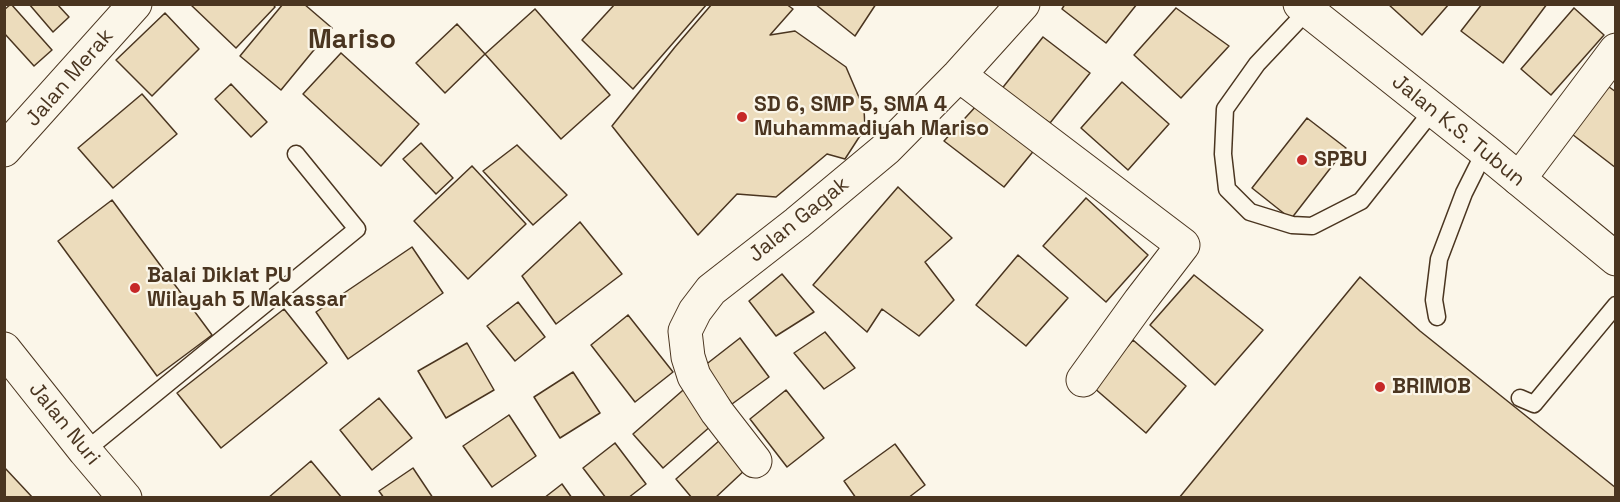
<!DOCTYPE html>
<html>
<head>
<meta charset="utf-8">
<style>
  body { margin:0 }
  #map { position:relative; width:1620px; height:502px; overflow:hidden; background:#fbf6e9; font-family:"Space Grotesk",sans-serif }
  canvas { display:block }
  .frame { position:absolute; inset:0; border:6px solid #4a3520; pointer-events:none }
</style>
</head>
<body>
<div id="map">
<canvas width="1620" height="502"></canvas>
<div class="frame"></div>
</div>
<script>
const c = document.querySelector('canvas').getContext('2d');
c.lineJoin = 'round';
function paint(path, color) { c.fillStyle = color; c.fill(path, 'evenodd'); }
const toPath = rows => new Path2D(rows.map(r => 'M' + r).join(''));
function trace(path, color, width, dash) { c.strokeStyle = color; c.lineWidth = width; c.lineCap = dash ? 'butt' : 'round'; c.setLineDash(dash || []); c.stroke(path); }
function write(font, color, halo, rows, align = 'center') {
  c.font = font + ' "Space Grotesk",sans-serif'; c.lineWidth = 4.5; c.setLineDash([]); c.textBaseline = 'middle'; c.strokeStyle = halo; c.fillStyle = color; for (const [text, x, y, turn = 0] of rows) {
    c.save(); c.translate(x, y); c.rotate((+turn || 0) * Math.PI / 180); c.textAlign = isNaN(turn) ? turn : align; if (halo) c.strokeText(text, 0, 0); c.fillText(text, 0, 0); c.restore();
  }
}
const building = toPath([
  [11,4,52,50,34,66,4,33,4,10,11,4],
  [29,4,57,4,69,17,53,32,29,4],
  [190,4,273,4,275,7,236,48,190,4],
  [283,4,304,4,332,28,281,90,240,56,283,4],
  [615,4,707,4,633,89,582,40,615,4],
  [712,4,786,4,793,9,770,35,795,31,846,67,864,109,865,128,845,159,827,154,776,197,737,194,698,235,612,126,675,47,712,4],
  [815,4,876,4,855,36,815,4],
  [1065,4,1137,4,1106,43,1062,9,1065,4],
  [1388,4,1449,4,1422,35,1388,4],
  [1482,4,1547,4,1503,63,1461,31,1482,4],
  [1176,8,1229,46,1181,98,1134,55,1176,8],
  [1574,8,1604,35,1551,95,1521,69,1574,8],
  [535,9,610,95,561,139,485,54,535,9],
  [165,13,199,49,152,96,116,60,165,13],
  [457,24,485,54,445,93,416,63,457,24],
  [1043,37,1090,73,1050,123,1000,91,1043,37],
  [341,53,419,124,381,166,303,94,341,53],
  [1122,82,1169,124,1128,170,1081,128,1122,82],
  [231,84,267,122,251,137,215,99,231,84],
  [1605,84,1616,92,1616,168,1568,131,1605,84],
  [142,94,177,134,113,188,78,148,142,94],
  [978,104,1036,148,1004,187,944,141,978,104],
  [1307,118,1346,148,1291,219,1252,188,1307,118],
  [421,143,453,178,436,194,403,159,421,143],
  [517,145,567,195,533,225,483,171,517,145],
  [472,166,526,224,468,279,414,221,472,166],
  [898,187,952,238,925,262,954,300,919,336,882,309,867,332,813,285,898,187],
  [1086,198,1148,255,1106,302,1043,246,1086,198],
  [112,200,212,335,157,376,58,241,112,200],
  [580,222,622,274,556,324,522,276,580,222],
  [412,247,443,293,348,359,316,312,412,247],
  [1018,255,1068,298,1026,346,976,305,1018,255],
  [782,274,814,312,776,336,749,301,782,274],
  [1194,275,1263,330,1215,385,1150,325,1194,275],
  [1360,277,1420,331,1616,488,1616,498,1179,498,1360,277],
  [518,302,545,337,515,361,487,326,518,302],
  [284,309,327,363,221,448,177,393,284,309],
  [628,315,673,372,635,402,591,345,628,315],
  [825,332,855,368,824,389,794,353,825,332],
  [740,338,769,377,732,404,704,366,740,338],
  [1133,340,1186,386,1146,433,1093,387,1133,340],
  [467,343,494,390,446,418,418,371,467,343],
  [573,372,600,413,560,438,534,397,573,372],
  [690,384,720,418,663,468,633,434,690,384],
  [786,390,824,438,787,467,750,419,786,390],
  [379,398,412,438,372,470,340,430,379,398],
  [509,415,536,456,492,487,463,446,509,415],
  [720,440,746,469,715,498,692,498,676,479,720,440],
  [615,443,646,484,628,498,606,498,583,468,615,443],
  [895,444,925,485,908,498,856,498,844,481,895,444],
  [311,461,342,498,268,498,311,461],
  [4,467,33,498,4,498,4,467],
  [413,468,433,498,384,498,379,491,413,468],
  [562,484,572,498,544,498,562,484]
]);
paint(building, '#ecdcbc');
trace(building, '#4a3520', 1.5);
const lane = toPath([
  [1307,11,1257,64,1225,109,1223,154,1227,189,1250,212,1292,225,1312,226,1361,201,1433,110],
  [1437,317,1434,300,1439,259,1464,193,1485,151],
  [1520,398,1534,404,1616,305],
  [85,451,357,229,296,154]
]);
const street = toPath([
  [959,75,1183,245,1140,301,1083,380],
  [4,150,135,4],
  [1519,179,1616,50],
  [755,461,717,412,694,376,688,357,685,331,695,311,711,290,797,223,887,148,959,75,1023,4]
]);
const secondary = toPath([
  [1300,4,1485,151,1616,259],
  [4,349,85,451,125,498]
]);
trace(lane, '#4a3520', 19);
trace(street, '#4a3520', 35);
trace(secondary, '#4a3520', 35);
trace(lane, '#fbf6e9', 16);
trace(street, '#fbf6e9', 33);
trace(secondary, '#fbf6e9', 33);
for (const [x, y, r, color] of [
  [742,117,6,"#c62828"],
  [1302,160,6,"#c62828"],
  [135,288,6,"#c62828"],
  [1380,387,6,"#c62828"]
]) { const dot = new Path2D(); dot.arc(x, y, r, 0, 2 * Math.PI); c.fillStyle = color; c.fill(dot); trace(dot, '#fbf6e9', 2); }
write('21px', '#4a3520', '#fbf6e9', [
  ["Jalan Merak",70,78,-49],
  ["Jalan K.S. Tubun",1458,131,39],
  ["Jalan Gagak",799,220,-39],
  ["Jalan Nuri",64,424,51]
]);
write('bold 21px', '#4a3520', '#fbf6e9', [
  ["SD 6, SMP 5, SMA 4",754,105],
  ["Muhammadiyah Mariso",754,129],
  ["SPBU",1314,160],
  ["Balai Diklat PU",147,276],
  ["Wilayah 5 Makassar",147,300],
  ["BRIMOB",1392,387]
], 'left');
write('bold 27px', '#4a3520', '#fbf6e9', [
  ["Mariso",352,41]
]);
</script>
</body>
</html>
